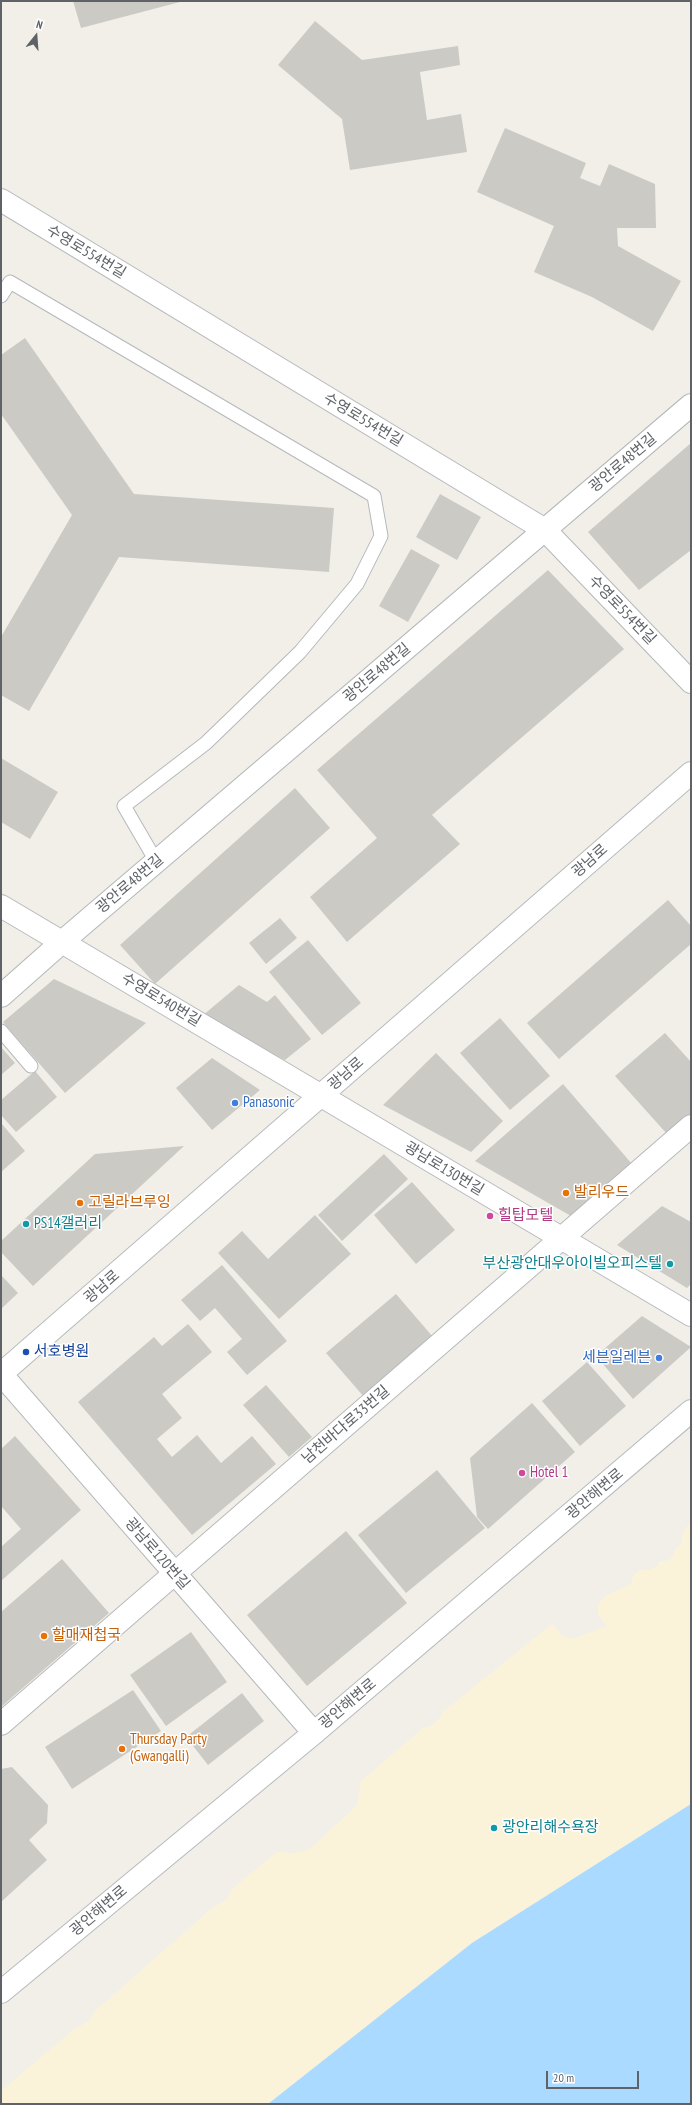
<!DOCTYPE html>
<html>
<head>
<meta charset="utf-8">
<style>
  body { margin:0 }
  #map { position:relative; width:692px; height:2105px; overflow:hidden; background:#f1efe8; font-family:"PT Sans Narrow",sans-serif }
  canvas { display:block }
  .frame { position:absolute; inset:0; border:2px solid #5f6368; pointer-events:none }
  .north { position:absolute; left:16px; top:16px; width:40px; height:40px; -webkit-text-stroke:3px #fff; paint-order:stroke; rotate:17deg; font-size:11px; font-weight:700; line-height:16px; text-align:center; color:#5f6368 }
  .north::after { content:''; display:block; margin:auto; width:14px; height:18px; background:#5f6368; clip-path:polygon(50% 0,100% 100%,50% 72%,0 100%) }
  .scale { position:absolute; left:546px; top:2071px; width:93px; height:18px; box-sizing:border-box; border:2px solid #5f6368; border-top:0; padding-left:5px; font-size:12px; line-height:14px; white-space:nowrap; color:#5f6368; -webkit-text-stroke:3px #fff; paint-order:stroke }
</style>
</head>
<body>
<div id="map">
<canvas width="692" height="2105"></canvas>
<div class="frame"></div>
<div class="north">N</div>
<div class="scale">20 m</div>
</div>
<script>
const c = document.querySelector('canvas').getContext('2d');
c.lineJoin = 'round';
function paint(path, color) { c.fillStyle = color; c.fill(path, 'evenodd'); }
const toPath = rows => new Path2D(rows.map(r => 'M' + r).join(''));
function trace(path, color, width, dash) { c.strokeStyle = color; c.lineWidth = width; c.lineCap = dash ? 'butt' : 'round'; c.setLineDash(dash || []); c.stroke(path); }
function write(font, color, halo, rows, align = 'center') {
  c.font = font + ' "PT Sans Narrow","Noto Sans KR",sans-serif'; c.lineWidth = 3; c.setLineDash([]); c.textBaseline = 'middle'; c.strokeStyle = halo; c.fillStyle = color; for (const [text, x, y, turn = 0] of rows) {
    c.save(); c.translate(x, y); c.rotate((+turn || 0) * Math.PI / 180); c.textAlign = isNaN(turn) ? turn : align; if (halo) c.strokeText(text, 0, 0); c.fillText(text, 0, 0); c.restore();
  }
}
paint(toPath([
  [691,1520,691,1804,472,1943,268,2104,1,2104,1,2091,72,2031,90,2020,94,2012,211,1909,228,1898,232,1889,277,1852,293,1853,309,1850,357,1805,361,1781,423,1728,431,1726,439,1719,444,1711,552,1624,563,1636,572,1639,607,1626,598,1615,598,1605,605,1596,631,1584,634,1574,642,1570,649,1570,656,1567,660,1561,667,1561,672,1558,676,1548,681,1545,683,1534]
]), '#fbf3d9');
paint(toPath([
  [691,1804,691,2104,268,2104,472,1943]
]), '#aadaff');
paint(toPath([
  [73,1,180,1,180,2,81,28],
  [315,21,362,60,458,46,460,65,420,72,427,120,461,114,467,152,350,170,342,119,278,65],
  [505,128,586,163,580,178,600,186,609,164,655,184,656,228,617,228,618,246,681,281,653,331,592,297,534,272,554,226,477,192],
  [25,338,134,494,334,508,329,572,119,557,29,711,1,695,1,637,72,515,1,414,1,355],
  [691,443,691,550,639,590,588,532],
  [440,494,481,517,457,560,416,537],
  [411,549,440,565,408,622,379,606],
  [548,570,624,649,432,815,460,844,347,942,310,897,377,838,317,770],
  [1,758,58,792,30,839,1,822],
  [295,788,330,828,155,984,120,945],
  [668,900,691,926,691,944,559,1059,527,1023],
  [280,918,297,938,266,964,249,943],
  [308,940,361,1003,322,1035,269,972],
  [54,979,146,1023,65,1093,3,1022],
  [239,985,267,1002,275,995,311,1039,285,1060,209,1023,202,1016],
  [500,1018,550,1076,510,1110,460,1053],
  [665,1033,691,1062,691,1113,667,1134,615,1076],
  [1,1047,15,1063,1,1075],
  [436,1053,503,1121,471,1152,383,1105],
  [212,1058,260,1090,212,1130,176,1088],
  [35,1071,57,1097,16,1132,1,1115,1,1100],
  [563,1084,632,1164,571,1216,475,1161],
  [1,1123,25,1151,1,1172],
  [184,1146,33,1286,1,1252,1,1241,95,1154],
  [384,1154,408,1179,342,1241,318,1215],
  [412,1182,455,1230,416,1264,374,1215],
  [662,1206,691,1222,691,1284,687,1288,617,1245],
  [315,1215,351,1254,279,1319,218,1253,242,1231,268,1259],
  [222,1265,287,1341,247,1375,227,1352,242,1339,215,1308,200,1321,181,1300],
  [1,1275,18,1293,1,1309],
  [396,1294,433,1337,364,1397,326,1353],
  [642,1316,691,1347,633,1399,596,1356],
  [188,1324,212,1352,162,1394,182,1418,157,1439,172,1457,197,1435,221,1463,252,1436,276,1464,192,1535,78,1402,154,1337,162,1346],
  [587,1362,626,1406,580,1446,542,1401],
  [266,1385,312,1437,289,1457,243,1405],
  [532,1403,575,1452,488,1529,477,1517,470,1458],
  [15,1436,81,1510,1,1581,1,1547,21,1529,1,1506,1,1449],
  [437,1470,485,1528,406,1593,358,1535],
  [346,1531,407,1603,307,1686,247,1615],
  [62,1559,109,1613,1,1707,1,1612],
  [191,1632,227,1682,166,1726,130,1675],
  [133,1690,161,1731,72,1789,45,1747],
  [242,1693,264,1721,208,1765,186,1737],
  [12,1767,48,1805,47,1823,29,1840,47,1860,1,1902,1,1769]
]), '#cccac5');
const lane = toPath([
  [1,296,10,282,374,496,381,536,357,584,300,652,206,743,124,806,156,861],
  [1,1031,31,1066]
]);
const street = toPath([
  [1,200,545,530,691,682],
  [1,906,691,1315],
  [1,996,62,942,691,405],
  [1,1374,314,1733],
  [1,1724,691,1126]
]);
const secondary = toPath([
  [1,1374,691,773],
  [1,1992,314,1733,691,1411]
]);
trace(lane, '#b5b8bc', 15);
trace(street, '#b5b8bc', 24);
trace(secondary, '#b6babf', 24);
trace(lane, '#fff', 13);
trace(street, '#fff', 22);
trace(secondary, '#fff', 22);
for (const [x, y, r, color] of [
  [235,1103,4,"#3f7fe0"],
  [566,1193,4,"#e8710a"],
  [80,1203,4,"#e8710a"],
  [490,1216,4,"#d1479c"],
  [26,1224,4,"#0f9aa8"],
  [670,1264,4,"#0f9aa8"],
  [26,1352,4,"#1a4fb4"],
  [659,1358,4,"#3f7fe0"],
  [522,1473,4,"#d1479c"],
  [44,1636,4,"#e8710a"],
  [122,1749,4,"#e8710a"],
  [494,1828,4,"#0f9aa8"]
]) { const dot = new Path2D(); dot.arc(x, y, r, 0, 2 * Math.PI); c.fillStyle = color; c.fill(dot); trace(dot, '#fff', 1.5); }
write('15px', '#5f6368', '#fff', [
  ["수영로554번길",86,252,31],
  ["수영로554번길",363,420,31],
  ["광안로48번길",623,463,-40],
  ["수영로554번길",622,610,46],
  ["광안로48번길",377,673,-40],
  ["광남로",590,861,-41],
  ["광안로48번길",130,884,-40],
  ["수영로540번길",161,1000,31],
  ["광남로",346,1074,-41],
  ["광남로130번길",444,1169,31],
  ["광남로",102,1287,-41],
  ["남천바다로33번길",346,1425,-41],
  ["광안해변로",595,1494,-40],
  ["광남로120번길",157,1554,49],
  ["광안해변로",348,1704,-40],
  ["광안해변로",99,1911,-40]
]);
write('15px', '#366cbe', '#fff', [
  ["Panasonic",243,1103],
  ["세븐일레븐",651,1358,"right"]
], 'left');
write('15px', '#c56008', '#fff', [
  ["발리우드",574,1193],
  ["고릴라브루잉",88,1203],
  ["할매재첩국",52,1636],
  ["Thursday Party",130,1740],
  ["(Gwangalli)",130,1757]
], 'left');
write('15px', '#b23c85', '#fff', [
  ["힐탑모텔",498,1216],
  ["Hotel 1",530,1473]
], 'left');
write('15px', '#0d838f', '#fff', [
  ["PS14갤러리",34,1224],
  ["부산광안대우아이빌오피스텔",662,1264,"right"],
  ["광안리해수욕장",502,1828]
], 'left');
write('15px', '#164399', '#fff', [
  ["서호병원",34,1352]
], 'left');
</script>
</body>
</html>
